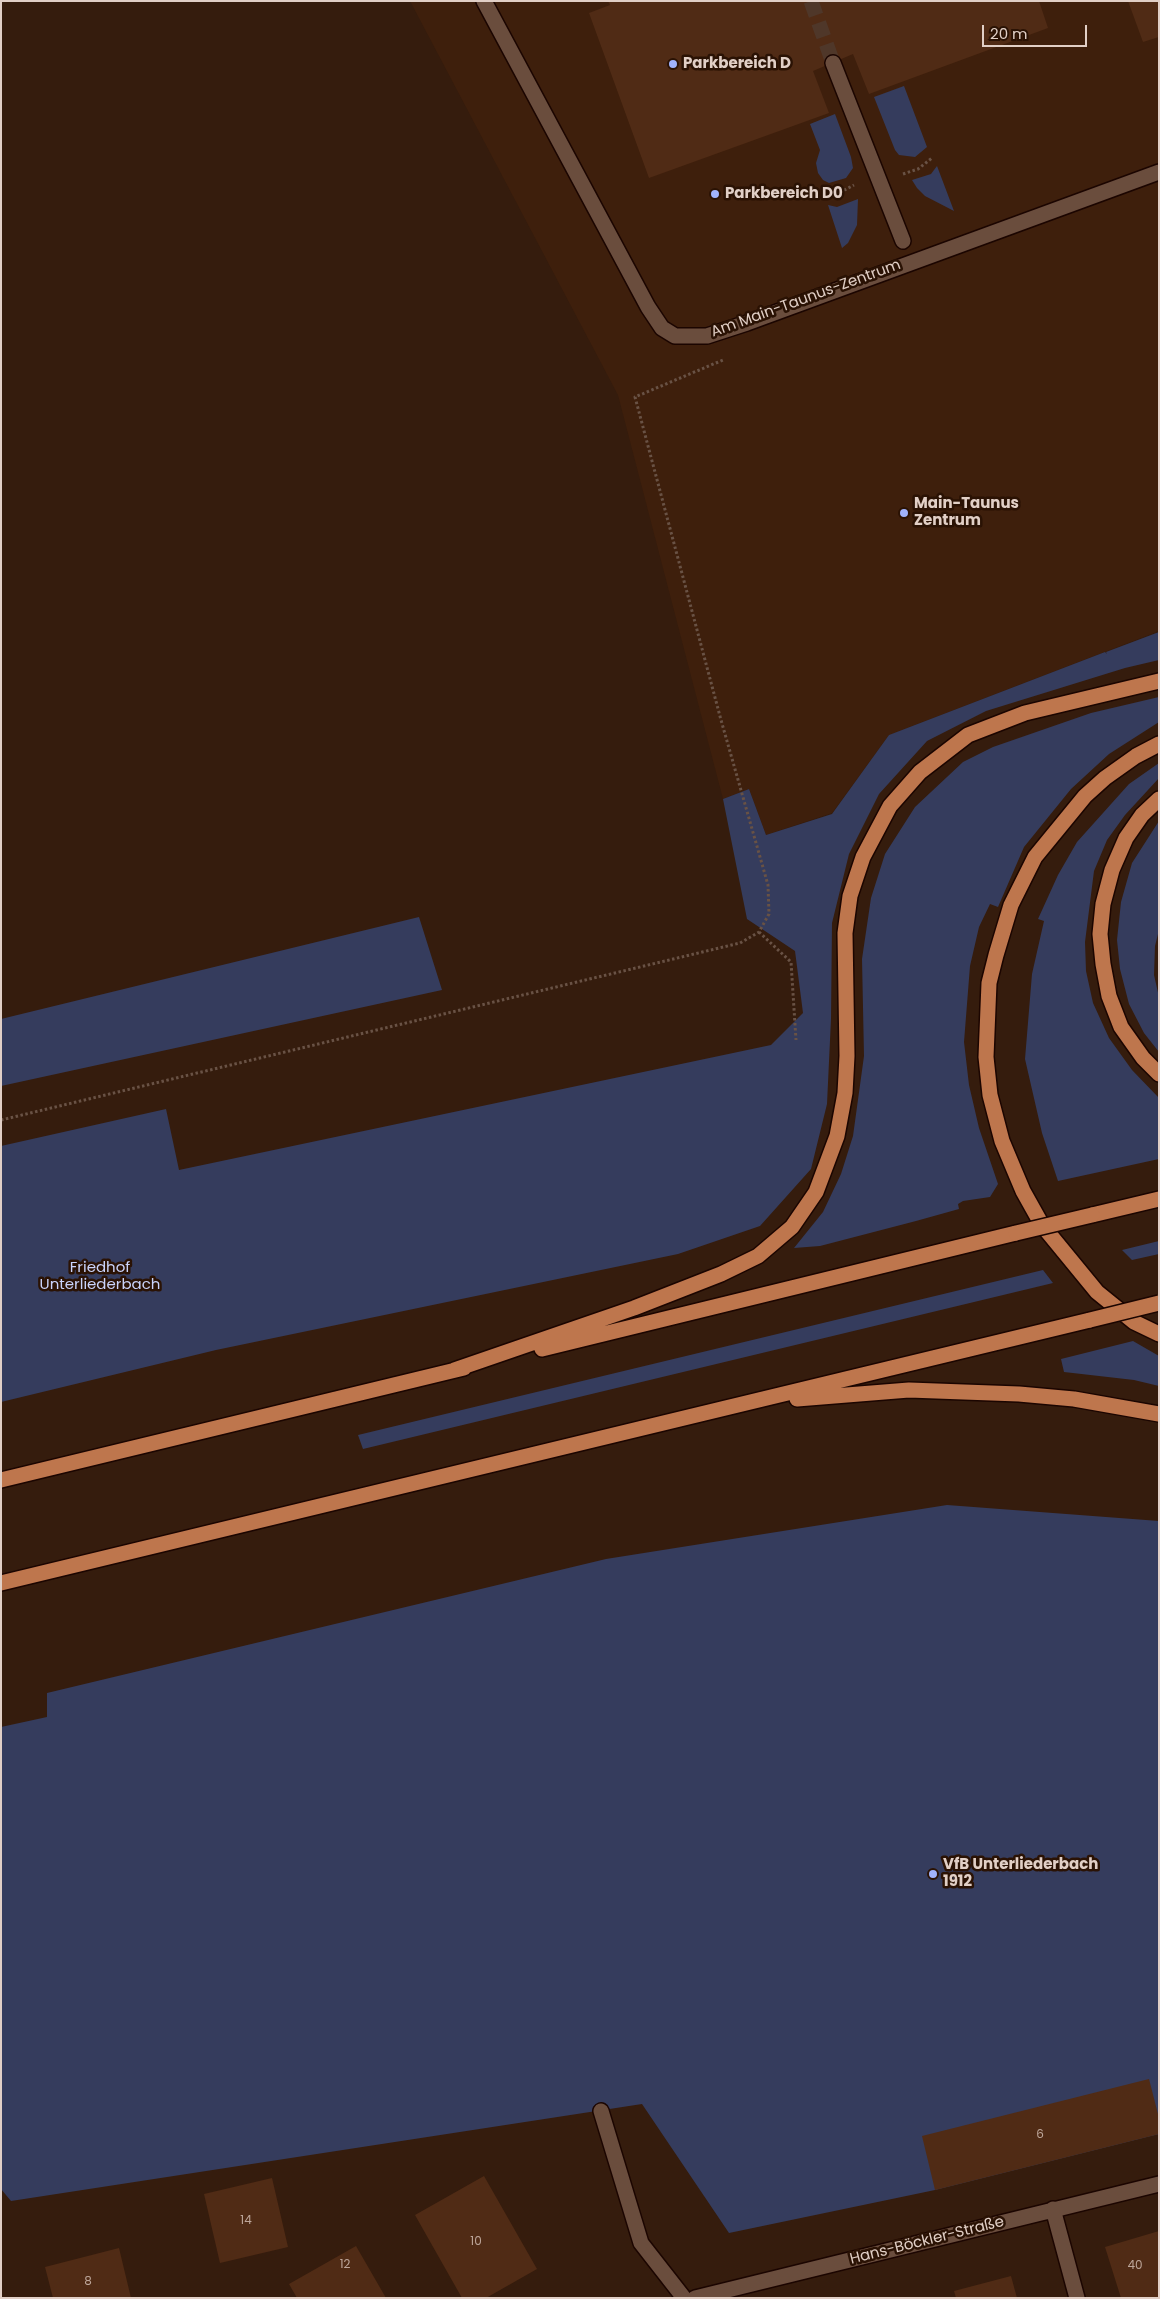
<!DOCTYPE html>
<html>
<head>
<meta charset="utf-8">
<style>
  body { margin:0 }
  #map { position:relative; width:1160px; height:2299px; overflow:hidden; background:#351c0d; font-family:Poppins,sans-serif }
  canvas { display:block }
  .frame { position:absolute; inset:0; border:2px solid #e1cfc6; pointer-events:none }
  .scale { position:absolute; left:982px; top:25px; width:105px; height:22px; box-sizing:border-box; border:2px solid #e1cfc6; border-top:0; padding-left:6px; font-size:15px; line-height:18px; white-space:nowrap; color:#e1cfc6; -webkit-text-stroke:4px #2a1204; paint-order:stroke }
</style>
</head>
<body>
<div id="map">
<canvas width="1160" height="2299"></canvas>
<div class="frame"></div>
<div class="scale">20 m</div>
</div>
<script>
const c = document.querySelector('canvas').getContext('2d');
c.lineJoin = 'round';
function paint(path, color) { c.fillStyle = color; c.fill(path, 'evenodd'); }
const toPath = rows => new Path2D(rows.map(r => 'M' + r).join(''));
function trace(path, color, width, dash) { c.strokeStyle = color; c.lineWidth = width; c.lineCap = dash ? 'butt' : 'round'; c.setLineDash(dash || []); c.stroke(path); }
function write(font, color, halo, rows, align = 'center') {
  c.font = font + ' Poppins,sans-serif'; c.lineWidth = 5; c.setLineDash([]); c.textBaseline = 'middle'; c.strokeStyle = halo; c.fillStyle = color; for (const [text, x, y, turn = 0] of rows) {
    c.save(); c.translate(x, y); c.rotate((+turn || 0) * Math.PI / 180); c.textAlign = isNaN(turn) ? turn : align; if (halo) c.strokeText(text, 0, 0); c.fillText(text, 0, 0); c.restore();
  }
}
paint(toPath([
  [410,1,1159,1,1159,631,889,735,832,813,766,835,749,789,723,799,618,395]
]), '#3e1f0c');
paint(toPath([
  [904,86,927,147,915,157,899,155,895,150,874,97],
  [835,114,851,157,853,168,846,178,829,183,823,180,818,173,816,163,820,150,810,124],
  [937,166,954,211,925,196,917,188,912,180,931,174],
  [858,199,857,225,848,243,842,248,828,205,837,207],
  [1159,632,1159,660,1125,668,986,711,927,741,879,794,849,854,832,923,831,1019,827,1104,811,1169,760,1226,678,1254,216,1350,1,1402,1,1146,166,1109,179,1170,771,1045,803,1013,795,951,747,919,723,799,749,789,766,835,832,814,889,735,1105,652,1107,654,1106,652],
  [1159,697,1159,722,1109,754,1071,789,1024,847,998,907,990,904,979,927,970,966,964,1042,969,1085,979,1128,998,1184,990,1197,963,1201,958,1204,959,1209,916,1221,820,1246,794,1248,823,1212,841,1174,853,1136,864,1056,862,959,871,898,885,854,915,807,963,762,993,747,1091,713],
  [1159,763,1159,778,1125,815,1107,840,1094,871,1085,942,1086,971,1093,1003,1109,1038,1132,1070,1159,1098,1159,1159,1058,1181,1042,1133,1025,1059,1032,974,1044,921,1038,919,1058,875,1077,842,1129,784],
  [1159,821,1159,930,1155,946,1154,975,1159,997,1159,1052,1144,1033,1129,1004,1120,969,1117,940,1121,902,1132,863],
  [419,917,442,990,1,1086,1,1019],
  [1159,1241,1159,1254,1132,1260,1122,1250],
  [1043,1270,1053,1283,363,1449,358,1435],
  [1133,1341,1159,1356,1159,1386,1134,1380,1064,1372,1061,1359],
  [947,1505,1159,1521,1159,2134,935,2190,729,2233,642,2104,11,2201,1,2189,1,1727,47,1717,47,1693,606,1559]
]), '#353c5d');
paint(toPath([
  [608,1,1039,1,1048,28,869,94,853,54,813,71,829,113,649,178,589,13,610,5],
  [1128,1,1159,1,1159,37,1143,42],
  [1149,2079,1159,2118,1159,2134,935,2190,922,2136],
  [484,2176,537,2269,486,2298,462,2298,415,2215],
  [272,2178,288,2247,220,2263,204,2194],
  [1159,2231,1159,2298,1121,2298,1105,2247],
  [356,2246,386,2298,297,2298,289,2284],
  [119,2248,131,2298,53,2298,45,2267],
  [1011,2276,1017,2298,956,2298,954,2291]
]), '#502b15');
trace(toPath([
  [811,1,833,63]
]), '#4f3729', 15, [15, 8]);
const service = toPath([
  [601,2111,641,2243,684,2298]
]);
const pedestrian = toPath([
  [833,63,903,241]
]);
const minor = toPath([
  [484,1,648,307,662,328,675,336,707,336,747,323,1159,172],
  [1053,2209,1077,2298],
  [695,2298,1159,2184]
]);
const motorway = toPath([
  [1159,744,1136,756,1105,778,1085,796,1035,857,1011,905,996,955,989,983,986,1057,990,1095,1002,1141,1023,1191,1042,1225,1097,1292,1134,1322,1159,1334],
  [1159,799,1142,815,1126,838,1112,870,1103,904,1100,934,1103,964,1109,996,1121,1027,1143,1058,1159,1074],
  [1092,1215,1159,1199],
  [542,1349,1016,1233],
  [454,1370,634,1308,721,1274,758,1256,792,1227,816,1192,837,1136,845,1093,847,1056,845,933,850,896,863,857,890,806,920,772,968,735,1025,713,1159,681],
  [797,1399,909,1390,1019,1394,1074,1399,1159,1414],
  [1,1480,464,1368],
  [1,1583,1090,1320]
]);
trace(service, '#1b0500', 18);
trace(pedestrian, '#1b0500', 18);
trace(minor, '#1b0500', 18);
trace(motorway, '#1b0500', 18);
trace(toPath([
  [903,174,918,169,932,158],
  [825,195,837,194,854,185],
  [759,932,791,962,796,1040],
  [1,1120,740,943,759,932,769,914,768,885,721,720,635,397,723,360]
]), '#695245', 3, [2.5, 2.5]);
trace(service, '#6a4d3d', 15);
trace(pedestrian, '#6a4d3d', 15);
trace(minor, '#6a4d3d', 15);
trace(motorway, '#be764d', 15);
const motorwayBridge = toPath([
  [1016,1233,1092,1215],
  [1090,1320,1159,1303]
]);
trace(motorwayBridge, '#1b0500', 18, []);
trace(motorwayBridge, '#be764d', 15);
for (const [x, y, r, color] of [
  [673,64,5,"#a1b3fd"],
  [715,194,5,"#a1b3fd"],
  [904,513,5,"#a1b3fd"],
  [933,1874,5,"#a1b3fd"]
]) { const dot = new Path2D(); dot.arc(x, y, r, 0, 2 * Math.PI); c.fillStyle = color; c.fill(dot); trace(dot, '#2a1204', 2); }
write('12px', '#bda69a', null, [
  ["6",1040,2135],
  ["14",246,2221],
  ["10",476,2242],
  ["12",345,2265],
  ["40",1135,2266],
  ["8",88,2282]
]);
write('bold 15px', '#e1cfc6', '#2a1204', [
  ["Parkbereich D",683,64],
  ["Parkbereich D0",725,194],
  ["Main-Taunus",914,504],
  ["Zentrum",914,521],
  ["VfB Unterliederbach",943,1865],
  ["1912",943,1882]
], 'left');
write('15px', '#e1cfc6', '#2a1204', [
  ["Am Main-Taunus-Zentrum",806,299,-20],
  ["Hans-Böckler-Straße",927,2241,-14]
]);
write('15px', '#cad4fc', '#2a1204', [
  ["Friedhof",100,1268],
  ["Unterliederbach",100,1285]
]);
</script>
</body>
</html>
